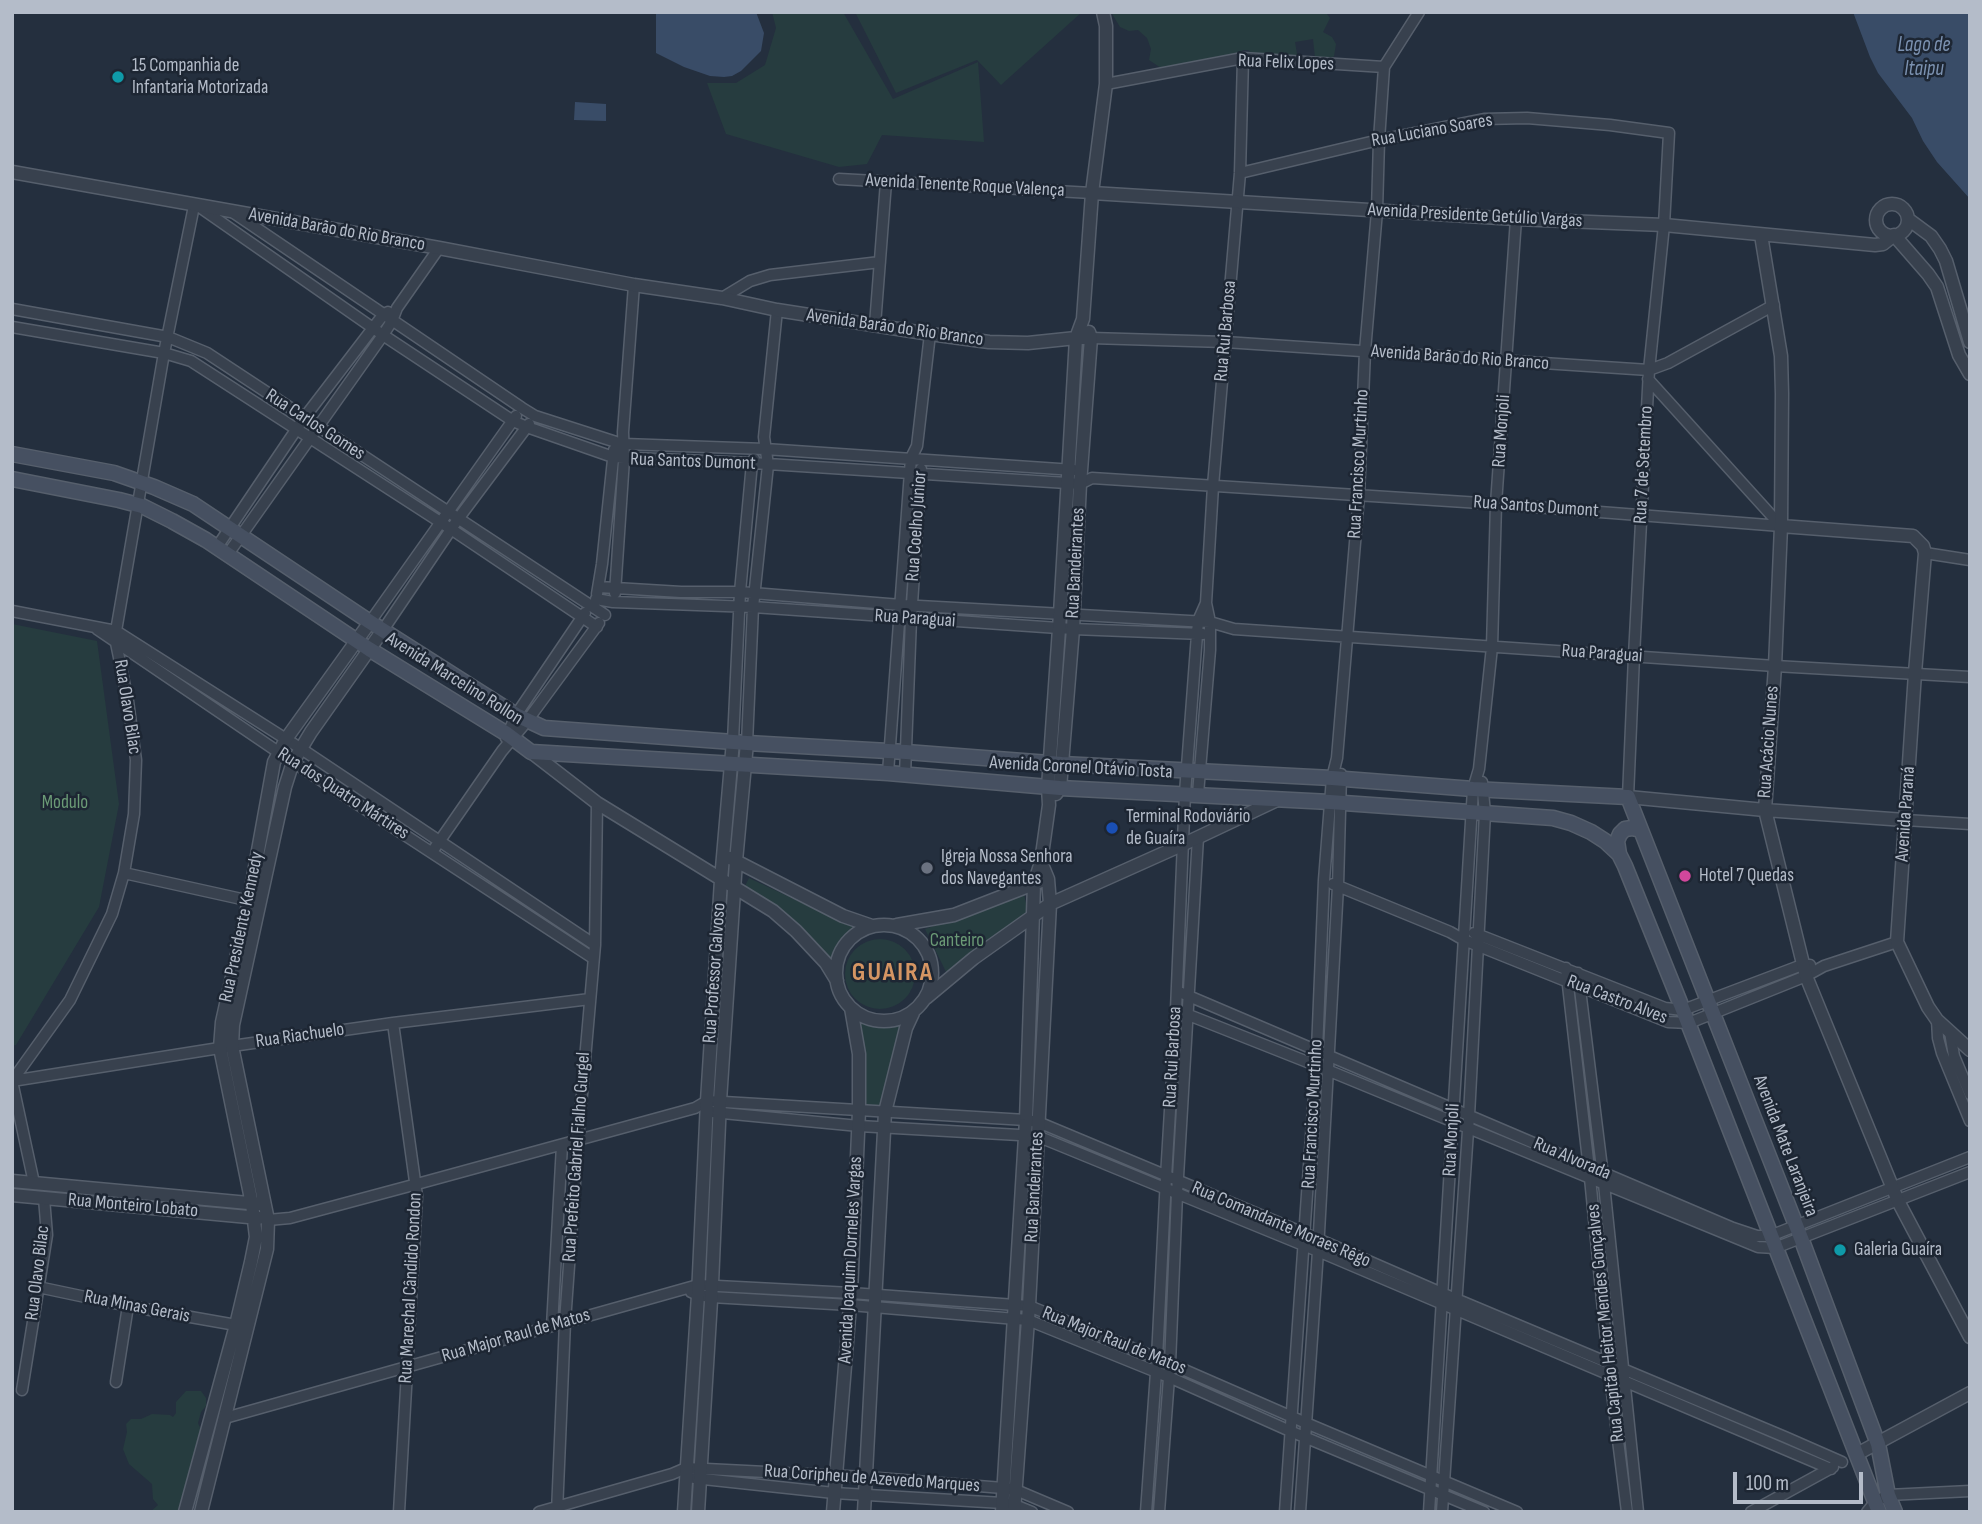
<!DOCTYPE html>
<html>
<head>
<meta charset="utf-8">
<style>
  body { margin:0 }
  #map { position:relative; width:1982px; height:1524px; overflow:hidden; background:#242f3e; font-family:"Sofia Sans Condensed",sans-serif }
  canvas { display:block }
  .frame { position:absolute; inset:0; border:14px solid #b4bcc9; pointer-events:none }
  .scale { position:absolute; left:1733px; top:1472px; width:130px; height:32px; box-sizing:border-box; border:4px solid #b4bcc9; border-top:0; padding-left:9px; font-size:21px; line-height:24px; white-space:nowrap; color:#b4bcc9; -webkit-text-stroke:5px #1d2633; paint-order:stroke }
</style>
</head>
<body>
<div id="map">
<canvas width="1982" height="1524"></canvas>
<div class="frame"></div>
<div class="scale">100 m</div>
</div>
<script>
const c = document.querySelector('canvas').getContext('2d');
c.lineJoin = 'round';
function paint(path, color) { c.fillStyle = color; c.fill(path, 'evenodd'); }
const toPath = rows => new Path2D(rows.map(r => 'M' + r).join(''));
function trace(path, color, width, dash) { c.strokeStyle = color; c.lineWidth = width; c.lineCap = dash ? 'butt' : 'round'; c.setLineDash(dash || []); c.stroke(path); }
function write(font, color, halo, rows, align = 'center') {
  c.font = font + ' "Sofia Sans Condensed",sans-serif'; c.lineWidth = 5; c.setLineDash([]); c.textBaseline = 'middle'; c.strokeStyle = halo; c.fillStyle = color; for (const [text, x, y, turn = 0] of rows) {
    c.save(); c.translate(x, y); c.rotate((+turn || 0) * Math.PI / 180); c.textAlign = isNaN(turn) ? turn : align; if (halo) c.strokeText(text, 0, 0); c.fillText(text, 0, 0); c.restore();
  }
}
paint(toPath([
  [772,12,843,12,893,99,978,62,984,142,882,135,867,164,839,167,726,134,707,83,736,83,765,65,776,28],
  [855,12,1082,12,1001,85,977,60,896,93],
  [1111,12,1319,12,1327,14,1330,18,1323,32,1332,37,1336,44,1334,56,1331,59,1315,58,1313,39,1295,42,1298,60,1256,56,1248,50,1243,50,1237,56,1161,68,1149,60,1151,49,1147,38,1138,30,1129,31,1120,27],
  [12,624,97,641,119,804,99,907,16,1045,12,1046],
  [749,878,858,929,843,946,834,966,743,890],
  [1024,894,1029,917,947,974,925,929],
  '845 974a35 35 0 1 1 70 0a35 35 0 1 1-70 0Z',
  [860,1022,900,1023,883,1107,866,1106],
  [186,1391,201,1391,206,1398,206,1406,201,1412,198,1423,201,1430,180,1506,183,1512,150,1512,158,1505,153,1499,152,1484,129,1464,123,1449,127,1432,126,1424,131,1419,141,1419,152,1414,170,1415,173,1417,176,1413,176,1402]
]), '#263c3f');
paint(toPath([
  [656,12,756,12,764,33,761,51,741,71,732,76,724,77,710,76,684,67,656,53],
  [1853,12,1970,12,1970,199,1937,162,1923,141,1912,118,1878,73,1870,57],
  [575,102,606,104,606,121,574,120]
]), '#394c67');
const minor = toPath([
  [1106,84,1243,58,1384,67],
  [1240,173,1379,140,1484,119,1527,118,1610,125,1669,133,1664,225,1649,370,1634,656,1628,797],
  [839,179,1092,193],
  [198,206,383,335,513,421,527,427,613,457,752,463,1067,483,1080,484,1092,478,1496,504,1781,526],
  [234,213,522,408,535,416,616,442,624,444,765,449,1074,470],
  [722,298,750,281,770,275,880,262],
  [12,309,168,337,207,353,605,615],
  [875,325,886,182],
  [12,327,164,353,191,361,451,529,597,627],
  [1091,338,1225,342,1649,370,1668,363,1774,305],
  [1648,379,1781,526],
  [217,547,304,418,383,315,388,312],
  [1925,553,1970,560],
  [228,554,383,335,392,321,397,308,439,248],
  [599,587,681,592,740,592,901,605,1189,621,1210,622,1234,629,1775,666,1970,677],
  [615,593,624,459,623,432,634,285],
  [597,594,602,564,614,450],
  [596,599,613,602,753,607,1073,629,1203,634],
  [12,611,116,631,300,748,595,945],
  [370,622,516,416],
  [97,629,293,762,593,958],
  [383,630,458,519,529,424],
  [506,738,516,715,585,613],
  [733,741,740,592,752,463,754,459],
  [747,743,753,607,768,465,764,437,777,310],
  [888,773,911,458,917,446,930,334],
  [905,775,911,619,921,469],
  [1198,794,1210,650,1210,622,1206,603,1213,486,1240,173,1243,58],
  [1905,820,1970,824],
  [432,852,502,751,527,721,599,623],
  [124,873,255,902],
  [1333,884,1450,932,1464,940,1668,1022,1689,1023,1806,976,1824,966,1897,942],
  [1474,933,1665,1008,1683,1010,1802,965,1810,965],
  [1566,968,1590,1178,1608,1361,1627,1512],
  [1578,973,1604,1184,1638,1512],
  [1177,991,1733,1228,1757,1236,1770,1236,1970,1157],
  [1176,1010,1315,1065,1758,1247,1775,1248,1970,1172],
  [1937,1020,1938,1038,1942,1053,1970,1121],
  [393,1023,417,1196,399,1512],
  [1950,1032,1954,1056,1970,1094],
  [12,1081,232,1046,393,1023,590,999],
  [712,1112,859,1126,1037,1136,1318,1251,1831,1469],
  [34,1183,12,1081,70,1000,112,914,124,873,134,814,136,760,128,701,116,643,116,631,164,353,194,206],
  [268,1220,290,1218,417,1184,695,1108,707,1101,1026,1120,1038,1122,1318,1239,1444,1294,1785,1437,1842,1462],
  [38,1287,128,1306,236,1325],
  [691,1292,698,1295,711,1297,850,1305,1028,1320,1169,1377,1290,1431,1484,1512],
  [552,1326,562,1145],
  [116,1382,128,1306],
  [22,1390,47,1235,44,1198],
  [225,1418,698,1285,851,1293,1029,1306,1157,1358,1306,1423,1517,1512],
  [694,1478,834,1493,1003,1503,1015,1505,1032,1512],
  [539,1512,672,1474,686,1468,866,1477,1003,1488,1016,1490,1068,1512],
  [557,1512,565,1322,578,1140,595,945,597,803],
  [1146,1512,1157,1358,1166,1177,1176,1010,1185,793,1198,621,1206,603],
  [1159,1512,1170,1364,1177,1194,1198,837],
  [1285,1512,1317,1050,1324,880,1332,778,1337,758,1359,495,1365,351,1377,211,1379,140,1384,67,1419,12],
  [1300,1512,1318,1251,1338,886,1341,774],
  [1429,1512,1473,789,1479,769,1492,647,1496,504,1516,219],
  [1442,1512,1469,1116,1485,813,1482,782],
  [1751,1512,1833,1467],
  [1867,1512,1875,1502,1888,1495,1970,1491]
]);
const tertiary = toPath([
  [12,172,439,248,634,285,722,298,777,310,930,334,989,342,1028,343,1076,338,1091,338],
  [1092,193,1516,219,1664,225,1875,245,1883,244,1893,236],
  '1876 220a16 16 0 1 1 32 0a16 16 0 1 1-32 0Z',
  [1908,219,1931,236,1940,249,1946,261,1970,342],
  [1761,235,1781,356,1782,394,1781,526,1775,666,1765,810,1806,976,1898,1201,1970,1337],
  [1894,235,1928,274,1937,287,1959,355,1970,374],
  [1781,526,1913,536,1923,546,1925,553,1915,673,1897,942,1928,1007,1937,1020,1970,1050],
  [531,752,597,803,773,911,796,931,826,963,837,981],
  [1056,794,1060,788,1062,764,1073,629,1080,484,1091,338,1089,332],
  [1628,797,1765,810,1905,820],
  [730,858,843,916,872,926],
  [897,925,954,915,1039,882],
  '836 973a48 48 0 1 1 96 0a48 48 0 1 1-96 0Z',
  [926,998,974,958,1050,904,1184,844,1277,800],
  [12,1181,259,1204],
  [12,1195,259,1218],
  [1857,1454,1970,1393],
  [185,1512,236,1325,251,1262,256,1237,252,1204,220,1048,222,1022,249,900,274,762,286,739,370,622],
  [201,1512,267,1249,268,1220,232,1046,233,1025,285,787,293,762,311,732,383,630],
  [684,1512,698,1295,707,1101,721,880,733,741],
  [698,1512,712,1284,720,1101,736,861,747,743],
  [833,1512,851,1293,859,1111,859,1054,851,1008],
  [864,1512,885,1112,906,1028,913,1013],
  [1002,1512,1026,1120,1034,884,1041,862,1049,805,1048,787,1060,614,1076,338,1083,319,1092,193,1106,84,1106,26,1103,12],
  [1014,1512,1029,1306,1050,904,1048,879,1041,862]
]);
const secondary = toPath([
  [12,454,114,473,154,487,193,504,370,622,516,715,544,728,747,743,906,752,1062,764,1332,778,1473,789,1628,797,1801,1238,1878,1444,1888,1495,1895,1512],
  [12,479,119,500,142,506,172,521,206,540,369,649,507,734,531,752,888,773,1060,788,1330,802,1553,818,1571,823,1591,832,1605,841,1619,854,1625,866,1683,1010,1879,1512],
  [1619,854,1617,841,1620,834,1625,829,1632,828,1641,830]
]);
trace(minor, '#565f6c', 13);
trace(tertiary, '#565f6c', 15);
trace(secondary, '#565f6c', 17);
trace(minor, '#38414e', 10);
trace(tertiary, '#38414e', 12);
trace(secondary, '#465061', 14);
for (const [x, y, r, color] of [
  [118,77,7,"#0f9aa8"],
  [1112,828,7,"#1a4fb4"],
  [927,868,7,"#6b7280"],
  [1685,876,7,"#d1479c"],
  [1840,1250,7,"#0f9aa8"]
]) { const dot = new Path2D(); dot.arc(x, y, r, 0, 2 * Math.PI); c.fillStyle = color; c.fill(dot); trace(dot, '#1d2633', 2.5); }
write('19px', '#b4bcc9', '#1d2633', [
  ["Rua Felix Lopes",1286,63,2],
  ["Rua Luciano Soares",1432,131,-10],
  ["Avenida Tenente Roque Valença",965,186,3],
  ["Avenida Presidente Getúlio Vargas",1475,216,3],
  ["Avenida Barão do Rio Branco",337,230,10],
  ["Avenida Barão do Rio Branco",895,328,8],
  ["Rua Rui Barbosa",1226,331,-85],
  ["Avenida Barão do Rio Branco",1460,358,4],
  ["Rua Carlos Gomes",315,425,33],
  ["Rua Monjoli",1502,431,-86],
  ["Rua Santos Dumont",693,462,2],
  ["Rua Francisco Murtinho",1359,464,-87],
  ["Rua 7 de Setembro",1644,465,-87],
  ["Rua Santos Dumont",1536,507,4],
  ["Rua Coelho Júnior",917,526,-86],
  ["Rua Bandeirantes",1076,563,-87],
  ["Rua Paraguai",915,619,4],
  ["Rua Paraguai",1602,654,4],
  ["Avenida Marcelino Rollon",454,679,32],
  ["Rua Olavo Bilac",127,707,81],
  ["Rua Acácio Nunes",1769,742,-86],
  ["Avenida Coronel Otávio Tosta",1081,768,3],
  ["Rua dos Quatro Mártires",343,794,33],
  ["Avenida Paraná",1906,814,-86],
  ["Rua Presidente Kennedy",242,927,-78],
  ["Rua Professor Galvoso",715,973,-86],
  ["Rua Castro Alves",1617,1000,21],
  ["Rua Riachuelo",300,1036,-8],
  ["Rua Rui Barbosa",1173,1057,-87],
  ["Rua Francisco Murtinho",1313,1114,-87],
  ["Rua Monjoli",1452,1140,-87],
  ["Avenida Mate Laranjeira",1785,1146,69],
  ["Rua Prefeito Gabriel Fialho Gurgel",577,1157,-86],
  ["Rua Alvorada",1572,1159,23],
  ["Rua Bandeirantes",1035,1187,-87],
  ["Rua Monteiro Lobato",133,1206,5],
  ["Rua Comandante Moraes Rêgo",1281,1225,23],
  ["Avenida Joaquim Dorneles Vargas",851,1260,-87],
  ["Rua Olavo Bilac",38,1273,-83],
  ["Rua Marechal Cândido Rondon",411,1288,-87],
  ["Rua Minas Gerais",137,1307,11],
  ["Rua Capitão Heitor Mendes Gonçalves",1606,1323,-96],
  ["Rua Major Raul de Matos",516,1336,-16],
  ["Rua Major Raul de Matos",1114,1341,22],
  ["Rua Coripheu de Azevedo Marques",872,1479,4]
]);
write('19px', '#b4bcc9', '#1d2633', [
  ["15 Companhia de",132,66],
  ["Infantaria Motorizada",132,88],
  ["Terminal Rodoviário",1126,817],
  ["de Guaíra",1126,839],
  ["Igreja Nossa Senhora",941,857],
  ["dos Navegantes",941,879],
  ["Hotel 7 Quedas",1699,876],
  ["Galeria Guaíra",1854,1250]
], 'left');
write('19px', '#6b9a76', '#1d2633', [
  ["Modulo",65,803],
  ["Canteiro",957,941]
]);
write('italic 21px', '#7c92b1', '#1d2633', [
  ["Lago de",1924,46],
  ["Itaipu",1924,70]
]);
c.letterSpacing = '2px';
write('bold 26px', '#d59563', '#1d2633', [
  ["GUAIRA",893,973]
]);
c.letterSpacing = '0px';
</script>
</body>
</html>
